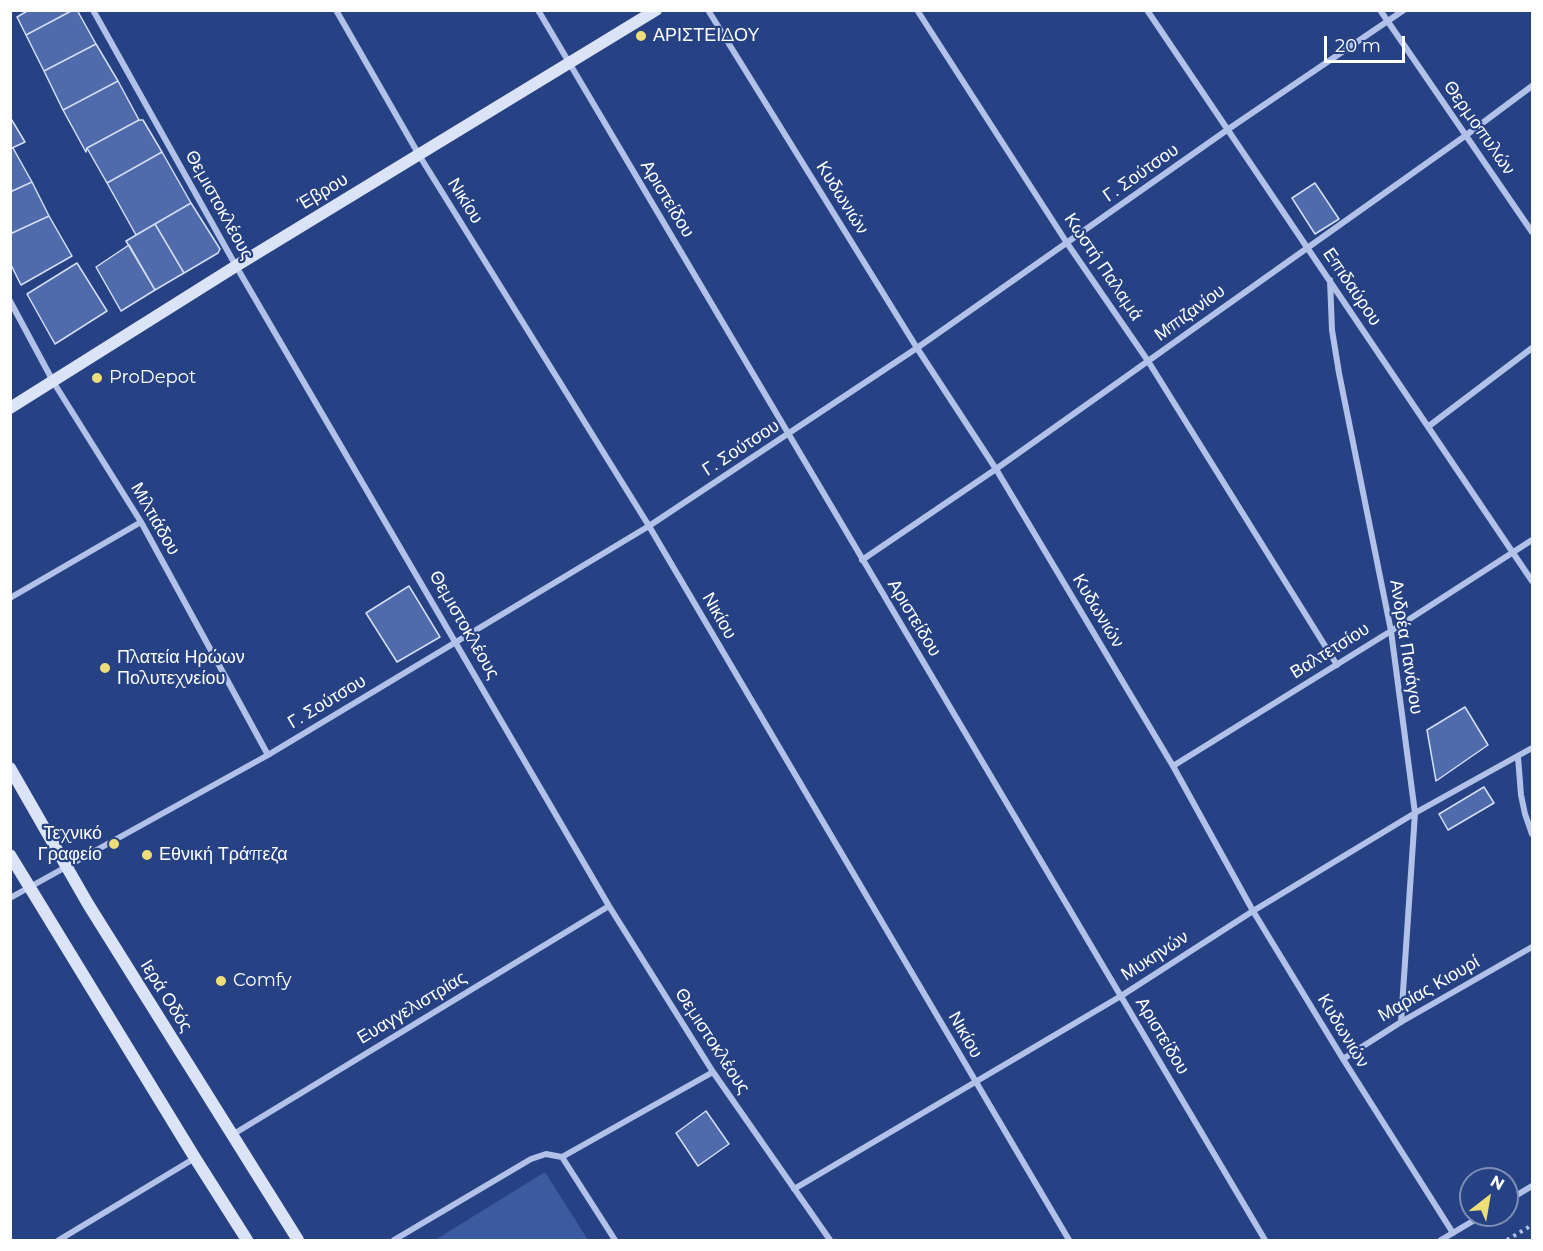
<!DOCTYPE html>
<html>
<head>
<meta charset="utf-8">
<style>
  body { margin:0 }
  #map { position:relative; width:1543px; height:1251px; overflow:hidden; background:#274284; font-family:Montserrat,sans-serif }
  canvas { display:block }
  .frame { position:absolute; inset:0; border:12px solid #fff; pointer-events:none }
  .north { position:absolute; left:1459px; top:1167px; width:60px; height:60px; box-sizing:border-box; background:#274284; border:2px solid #7d8eb5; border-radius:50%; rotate:31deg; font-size:16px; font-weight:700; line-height:24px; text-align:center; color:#fff }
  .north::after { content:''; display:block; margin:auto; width:21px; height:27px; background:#efde77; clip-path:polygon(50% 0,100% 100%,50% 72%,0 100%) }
  .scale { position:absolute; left:1324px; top:36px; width:81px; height:27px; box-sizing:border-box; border:3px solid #fff; border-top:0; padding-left:8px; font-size:18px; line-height:21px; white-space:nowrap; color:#fff; -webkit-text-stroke:4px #274284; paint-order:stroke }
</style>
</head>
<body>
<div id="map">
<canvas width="1543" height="1251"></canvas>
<div class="frame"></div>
<div class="north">N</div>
<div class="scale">20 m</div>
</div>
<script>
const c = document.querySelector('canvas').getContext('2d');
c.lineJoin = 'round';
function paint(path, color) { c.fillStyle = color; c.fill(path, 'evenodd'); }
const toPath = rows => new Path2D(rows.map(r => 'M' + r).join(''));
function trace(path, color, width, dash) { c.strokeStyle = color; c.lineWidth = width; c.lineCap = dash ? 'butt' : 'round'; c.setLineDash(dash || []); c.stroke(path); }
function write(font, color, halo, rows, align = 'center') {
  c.font = font + ' Montserrat,sans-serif'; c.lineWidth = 4.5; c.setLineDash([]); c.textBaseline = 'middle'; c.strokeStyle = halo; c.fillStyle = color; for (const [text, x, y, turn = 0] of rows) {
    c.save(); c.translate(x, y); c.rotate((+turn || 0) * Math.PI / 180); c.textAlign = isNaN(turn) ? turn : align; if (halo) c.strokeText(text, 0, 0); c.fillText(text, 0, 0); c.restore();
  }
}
paint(toPath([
  [545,1172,588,1240,435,1240]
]), '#3c5aa0');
const building = toPath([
  [29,10,73,10,26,35,17,17,29,10],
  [73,10,77,10,96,44,44,71,26,35,73,10],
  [96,44,118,81,63,110,44,71,96,44],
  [118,81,139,120,87,148,86,152,63,110,118,81],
  [10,117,25,142,10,149,10,117],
  [139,120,143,120,162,152,107,183,87,148,139,120],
  [13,148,32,182,10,192,10,149,13,148],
  [162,152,191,203,136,235,107,183,162,152],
  [32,182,49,216,10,234,10,192,32,182],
  [1315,183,1339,219,1315,234,1292,198,1315,183],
  [191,203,220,249,218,253,184,273,155,224,191,203],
  [49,216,72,256,21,285,10,263,10,234,49,216],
  [155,224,184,273,155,290,126,241,155,224],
  [129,245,155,290,121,311,96,267,129,245],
  [77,263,107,311,55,344,27,294,77,263],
  [409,586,440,637,397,662,366,613,409,586],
  [1465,707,1488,745,1436,781,1427,730,1465,707],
  [1484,787,1494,803,1448,830,1439,814,1484,787],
  [706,1111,729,1144,698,1166,676,1133,706,1111]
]);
paint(building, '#506bab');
trace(building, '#d4dff6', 1.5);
trace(toPath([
  [1507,1240,1532,1225]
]), '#b1c1e7', 4, [3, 4.5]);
trace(toPath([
  [93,10,236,266,609,906,713,1072,830,1240],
  [336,10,419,155,649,526,1069,1240],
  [538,10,1265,1240],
  [708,10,917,348,996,469,1173,766,1253,911,1343,1059,1453,1233],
  [917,10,1067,243,1148,361,1337,665],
  [1147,10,1532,581],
  [1380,10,1532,232],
  [1330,280,1332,330,1339,373,1391,631,1415,813,1401,1022],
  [10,301,54,383,141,522,268,755],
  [1429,426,1532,348],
  [862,560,996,469,1465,136,1532,86],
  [10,598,141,522],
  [1518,757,1521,795,1525,814,1532,834],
  [1173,766,1391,631,1532,540],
  [10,898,268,755,649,526,917,348,1227,130,1404,10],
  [1343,1059,1401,1022,1532,947],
  [232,1135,609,906],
  [562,1157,615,1240],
  [794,1189,1121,996,1253,911,1415,813,1532,748],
  [1507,1201,1532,1186],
  [59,1240,195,1158],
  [394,1240,531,1159,546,1154,562,1157,713,1072],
  [1441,1240,1483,1215]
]), '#b1c1e7', 6);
trace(toPath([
  [10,408,236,266,656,10],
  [10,768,88,904,298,1240],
  [10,855,195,1158,247,1240]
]), '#dbe3f6', 12);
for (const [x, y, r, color] of [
  [641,36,6,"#efde77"],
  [97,378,6,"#efde77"],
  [105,668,6,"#efde77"],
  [114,844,6,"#efde77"],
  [147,855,6,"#efde77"],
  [221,981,6,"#efde77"]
]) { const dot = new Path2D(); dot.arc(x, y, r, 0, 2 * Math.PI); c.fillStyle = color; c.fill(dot); trace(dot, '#274284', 2); }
write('18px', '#fff', '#274284', [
  ["ΑΡΙΣΤΕΙΔΟΥ",653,36],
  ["ProDepot",109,378],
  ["Πλατεία Ηρώων",117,658],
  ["Πολυτεχνείου",117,679],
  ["Τεχνικό",102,834,"right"],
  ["Γραφείο",102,855,"right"],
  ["Εθνική Τράπεζα",159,855],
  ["Comfy",233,981]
], 'left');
write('18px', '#fff', '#274284', [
  ["Θερμοπυλών",1479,128,55],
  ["Γ. Σούτσου",1141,173,-35],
  ["Έβρου",323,192,-31],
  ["Κυδωνιών",842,198,58],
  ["Αριστείδου",667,199,59],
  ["Νικίου",465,201,58],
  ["Θεμιστοκλέους",219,205,61],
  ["Κωστή Παλαμά",1103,267,56],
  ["Επιδαύρου",1352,287,56],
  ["Μπιζανίου",1190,313,-36],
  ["Γ. Σούτσου",741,448,-33],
  ["Μιλτιάδου",155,519,60],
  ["Κυδωνιών",1098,611,59],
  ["Νικίου",719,616,60],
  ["Αριστείδου",914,618,59],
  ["Θεμιστοκλέους",464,625,60],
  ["Ανδρέα Πανάγου",1406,647,81],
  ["Βαλτετσίου",1330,651,-32],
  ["Γ. Σούτσου",327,702,-31],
  ["Μυκηνών",1155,956,-33],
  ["Μαρίας Κιουρί",1429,989,-30],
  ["Ιερά Οδός",166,996,58],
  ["Ευαγγελιστρίας",412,1008,-31],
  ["Κυδωνιών",1343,1031,59],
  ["Νικίου",965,1035,60],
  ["Αριστείδου",1162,1036,59],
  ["Θεμιστοκλέους",712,1041,57]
]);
</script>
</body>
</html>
